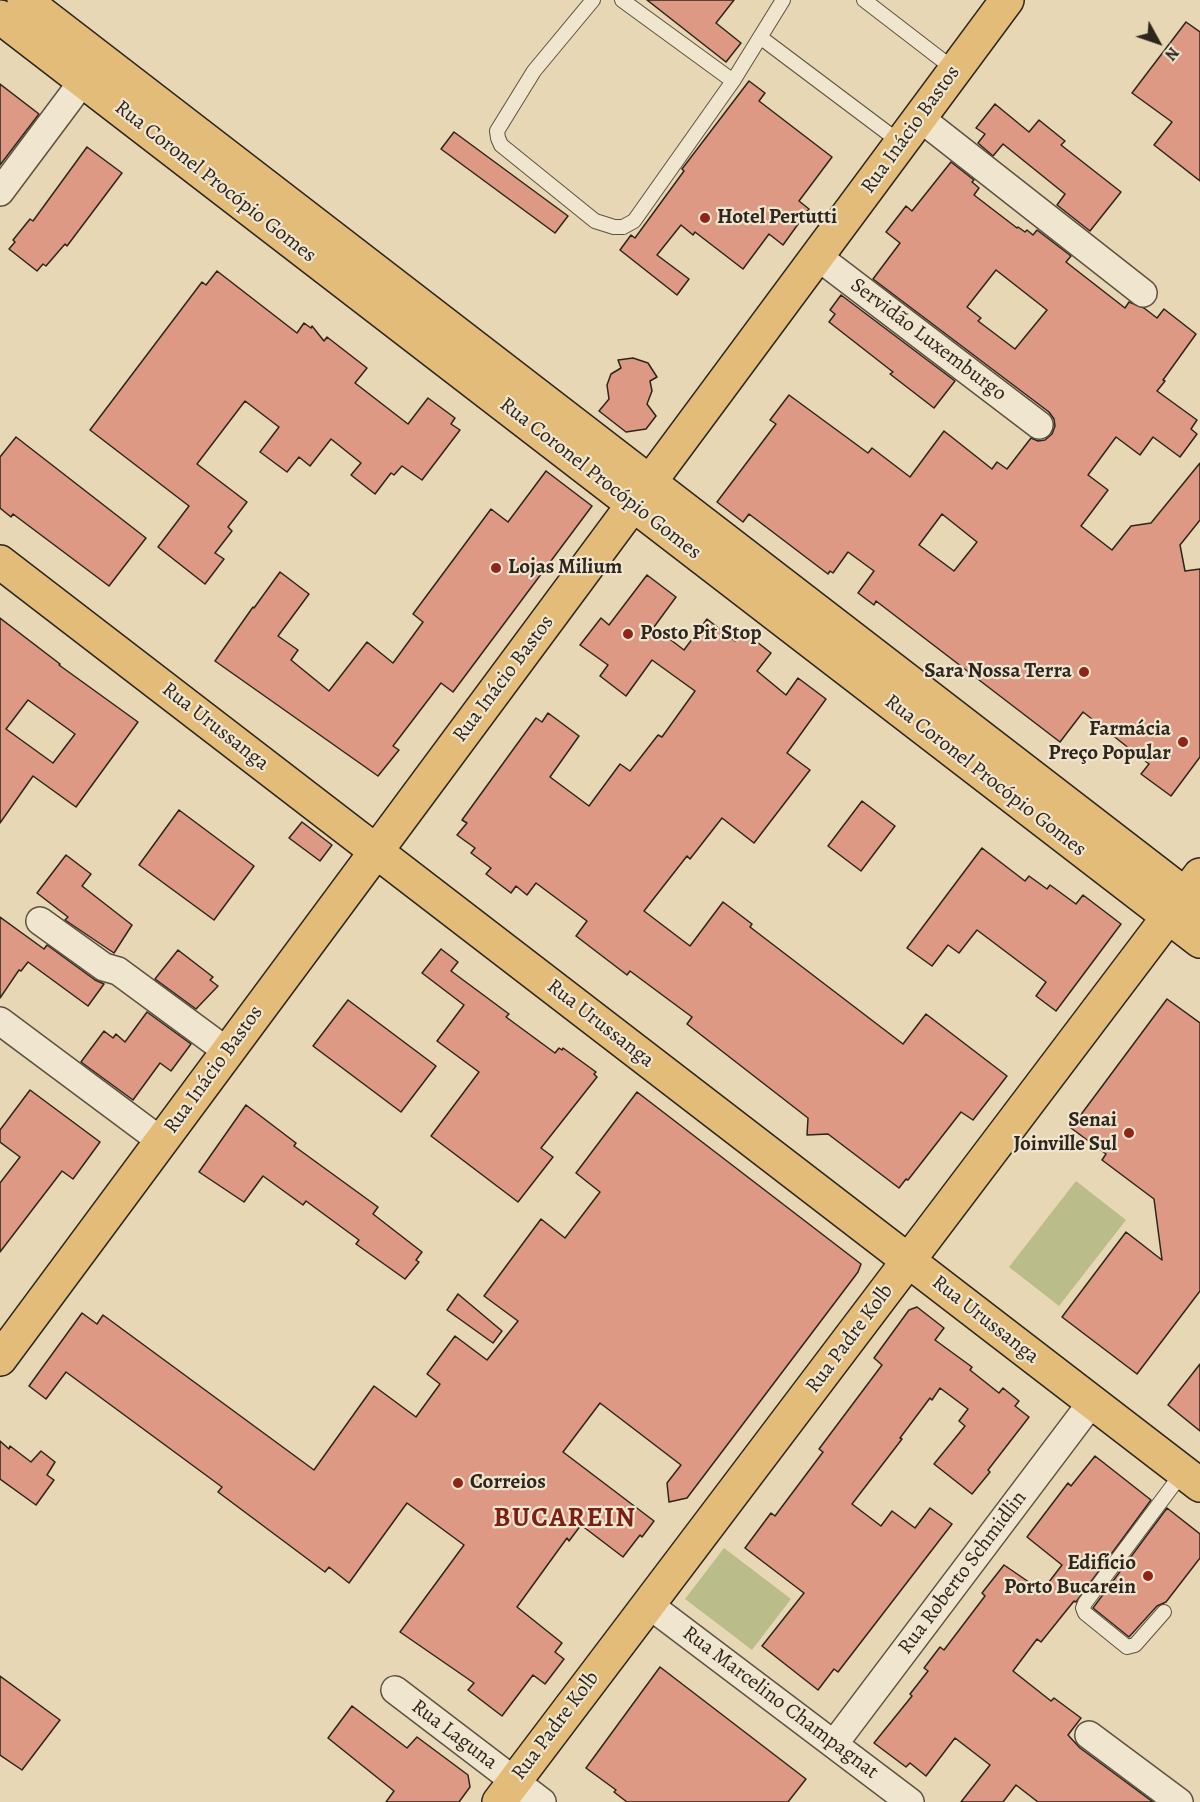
<!DOCTYPE html>
<html>
<head>
<meta charset="utf-8">
<style>
  body { margin:0 }
  #map { position:relative; width:1200px; height:1802px; overflow:hidden; background:#e8d7b5; font-family:Alegreya,serif }
  canvas { display:block }
  .north { position:absolute; left:1128px; top:12px; width:60px; height:60px; -webkit-text-stroke:4px #f0e5cf; paint-order:stroke; rotate:130deg; font-size:16px; font-weight:700; line-height:24px; text-align:center; color:#2e251c }
  .north::after { content:''; display:block; margin:auto; width:21px; height:27px; background:#2e251c; clip-path:polygon(50% 0,100% 100%,50% 72%,0 100%) }
</style>
</head>
<body>
<div id="map">
<canvas width="1200" height="1802"></canvas>
<div class="north">N</div>
</div>
<script>
const c = document.querySelector('canvas').getContext('2d');
c.lineJoin = 'round';
function paint(path, color) { c.fillStyle = color; c.fill(path, 'evenodd'); }
const toPath = rows => new Path2D(rows.map(r => 'M' + r).join(''));
function trace(path, color, width, dash) { c.strokeStyle = color; c.lineWidth = width; c.lineCap = dash ? 'butt' : 'round'; c.setLineDash(dash || []); c.stroke(path); }
function write(font, color, halo, rows, align = 'center') {
  c.font = font + ' Alegreya,serif'; c.lineWidth = 4.5; c.setLineDash([]); c.textBaseline = 'middle'; c.strokeStyle = halo; c.fillStyle = color; for (const [text, x, y, turn = 0] of rows) {
    c.save(); c.translate(x, y); c.rotate((+turn || 0) * Math.PI / 180); c.textAlign = isNaN(turn) ? turn : align; if (halo) c.strokeText(text, 0, 0); c.fillText(text, 0, 0); c.restore();
  }
}
paint(toPath([
  [1076,1181,1126,1220,1059,1306,1009,1267],
  [724,1548,791,1599,752,1650,685,1599]
]), '#babd8a');
const building = toPath([
  [647,0,734,0,716,23,741,43,726,62,647,0],
  [1186,22,1200,32,1200,181,1154,145,1172,122,1132,93,1186,22],
  [749,81,765,93,759,101,832,157,799,201,809,209,783,245,769,234,743,269,695,232,693,235,681,225,657,255,689,279,677,295,620,250,631,235,635,238,684,171,682,169,749,81],
  [0,84,39,114,0,165,0,84],
  [995,104,1029,132,1039,120,1065,141,1061,145,1121,192,1090,231,1057,205,1065,194,1003,144,993,156,978,143,985,134,976,128,995,104],
  [454,132,568,216,555,233,441,149,454,132],
  [87,147,122,173,67,246,65,244,46,266,43,264,37,271,9,249,15,242,13,240,30,219,33,221,87,147],
  [951,162,974,180,972,182,979,188,974,195,1017,228,1018,227,1025,232,1027,230,1033,235,1037,230,1071,256,1066,262,1125,308,1129,302,1144,308,1157,318,1164,309,1196,334,1163,380,1165,381,1157,391,1197,420,1191,429,1197,434,1180,457,1153,437,1140,455,1116,437,1088,475,1108,490,1081,526,1112,550,1131,526,1151,523,1200,463,1200,520,1180,545,1185,571,1200,569,1200,757,1171,796,1141,774,1149,764,1083,712,1060,742,876,601,874,605,858,593,874,571,848,552,833,573,830,571,828,574,749,514,743,522,717,502,776,424,770,420,789,395,868,453,872,448,910,477,944,431,992,469,997,462,1007,469,1031,438,1038,441,1045,440,1052,434,1055,426,1054,419,1049,412,873,279,900,243,886,232,906,206,912,211,951,162],
  [996,270,1047,310,1015,349,978,321,981,318,967,307,996,270],
  [942,514,977,542,954,571,919,545,942,514],
  [217,271,297,333,304,323,311,328,312,326,324,341,327,337,367,368,355,383,408,424,428,398,455,418,451,424,460,430,422,480,402,466,394,475,391,473,375,494,351,475,361,463,331,439,310,466,299,457,287,472,260,452,279,427,245,401,197,464,247,502,228,527,232,531,215,553,224,559,205,584,158,547,189,506,90,430,202,282,206,285,217,271],
  [841,295,955,381,934,408,890,374,893,372,829,322,835,314,830,310,841,295],
  [633,358,648,363,657,377,650,381,652,391,647,404,656,416,646,429,626,432,599,411,609,399,607,385,611,374,621,368,618,360,633,358],
  [16,437,146,538,109,586,13,514,11,517,0,508,0,457,16,437],
  [546,471,592,506,453,692,441,683,393,746,399,750,378,776,215,661,253,607,254,608,280,572,309,594,278,636,298,650,291,660,329,691,367,642,393,663,423,622,413,614,491,509,508,522,546,471],
  [647,575,676,597,654,627,684,650,707,619,735,641,743,631,771,653,757,671,786,695,798,678,826,699,787,753,810,770,754,843,722,818,690,859,687,856,644,911,690,946,723,902,752,924,750,927,903,1044,926,1014,1007,1076,973,1120,961,1112,908,1180,906,1179,899,1188,828,1134,807,1135,808,1118,687,1024,692,1017,630,971,627,975,576,936,587,921,536,883,527,895,516,886,511,893,486,874,491,868,471,853,475,848,457,835,467,823,462,820,536,718,542,722,548,713,579,736,550,777,589,806,620,764,630,771,658,735,662,737,695,691,652,660,626,696,600,676,608,665,580,645,601,618,609,625,647,575],
  [0,618,60,664,59,665,138,722,76,807,33,776,0,823,0,618],
  [28,700,75,734,53,763,6,729,28,700],
  [862,801,895,826,861,871,828,846,862,801],
  [179,810,254,866,214,920,139,865,179,810],
  [302,822,332,845,320,861,289,838,302,822],
  [982,848,1025,881,1029,876,1047,889,1050,885,1076,904,1083,895,1121,924,1056,1011,1036,996,1046,982,977,930,959,953,948,945,932,966,907,948,982,848],
  [66,855,91,874,82,886,132,925,114,953,65,920,68,917,37,893,66,855],
  [0,917,44,949,47,945,95,980,104,984,88,1006,28,962,21,971,19,970,0,998,0,917],
  [441,949,458,962,451,971,509,1014,506,1017,555,1053,559,1048,562,1050,563,1048,596,1072,594,1074,597,1077,541,1148,553,1157,518,1202,431,1136,479,1072,437,1041,464,1005,422,973,441,949],
  [178,950,213,977,210,980,218,986,196,1009,155,979,178,950],
  [1167,999,1200,1023,1200,1291,1137,1374,1062,1317,1126,1232,1162,1260,1154,1199,1102,1160,1106,1154,1071,1128,1167,999],
  [348,1000,436,1066,401,1112,313,1046,348,1000],
  [147,1012,191,1044,171,1071,160,1063,133,1100,81,1062,104,1031,113,1038,116,1034,125,1042,147,1012],
  [30,1090,100,1142,73,1179,62,1171,0,1252,0,1183,20,1157,0,1142,0,1130,30,1090],
  [637,1092,861,1264,858,1272,687,1498,669,1502,667,1483,681,1465,600,1403,563,1452,654,1521,642,1537,640,1535,623,1557,581,1525,569,1541,567,1538,517,1607,562,1643,555,1652,564,1659,545,1684,533,1675,502,1716,468,1690,474,1683,400,1632,464,1545,407,1503,349,1583,329,1567,325,1572,218,1492,222,1487,66,1372,46,1399,29,1386,82,1313,97,1324,103,1315,314,1470,374,1386,416,1417,440,1384,427,1374,455,1336,487,1360,518,1321,484,1296,541,1219,565,1238,600,1192,576,1173,637,1092],
  [246,1105,296,1143,294,1146,378,1207,373,1214,422,1252,416,1260,419,1262,405,1279,356,1244,359,1240,306,1201,303,1205,263,1176,244,1202,199,1172,246,1105],
  [458,1294,502,1331,493,1343,447,1310,458,1294],
  [917,1307,944,1328,935,1340,972,1367,970,1370,999,1393,1003,1388,1019,1401,1015,1406,1029,1417,988,1470,990,1472,972,1494,934,1464,965,1426,959,1421,968,1409,940,1388,932,1400,930,1398,900,1438,902,1439,852,1504,881,1526,892,1511,915,1528,930,1508,952,1524,838,1672,834,1669,818,1690,762,1646,804,1593,745,1548,771,1513,775,1516,823,1452,819,1449,882,1365,874,1358,909,1310,917,1307],
  [1200,1364,1200,1431,1168,1405,1200,1364],
  [0,1441,9,1449,10,1446,31,1462,41,1451,55,1462,47,1475,54,1480,36,1505,0,1479,0,1441],
  [1095,1456,1151,1500,1076,1602,1074,1601,1041,1642,1037,1639,1013,1671,1051,1701,1054,1698,1081,1718,1068,1735,1080,1748,1153,1802,1038,1802,1016,1785,1003,1802,961,1802,990,1765,955,1738,926,1776,910,1763,906,1767,874,1743,912,1696,910,1694,928,1671,924,1668,940,1647,944,1650,985,1596,982,1593,1004,1565,1042,1591,1062,1565,1027,1537,1068,1483,1071,1486,1095,1456],
  [1167,1508,1200,1534,1200,1558,1166,1602,1157,1606,1129,1637,1093,1608,1167,1508],
  [660,1667,806,1779,788,1802,627,1802,614,1792,616,1790,586,1768,660,1667],
  [0,1676,60,1720,22,1770,0,1755,0,1676],
  [352,1706,407,1748,417,1737,468,1775,470,1787,459,1802,386,1802,394,1791,328,1738,352,1706]
]);
paint(building, '#de9985');
trace(building, '#2e251c', 1.5);
const service = toPath([
  [593,0,534,71,497,131,498,138,501,145,595,221,614,227,623,227,634,221,733,81,783,0],
  [622,0,733,81],
  [864,0,955,70],
  [760,37,901,143],
  [1164,1612,1135,1645,1127,1647,1085,1613,1083,1608,1085,1603,1183,1472]
]);
const minor = toPath([
  [920,118,1143,293],
  [0,192,83,81],
  [817,256,1039,425],
  [40,921,104,967,118,971,228,1052],
  [0,1021,161,1141],
  [648,1604,910,1802],
  [395,1690,542,1802],
  [1089,1735,1179,1802],
  [834,1744,1092,1402]
]);
const primary = toPath([
  [24,0,1200,906],
  [0,17,1200,941],
  [0,562,1200,1485],
  [0,1359,1007,0],
  [499,1802,1200,875]
]);
trace(service, '#5c5242', 16);
trace(minor, '#5c5242', 30);
trace(primary, '#2e251c', 36);
trace(service, '#f0e5cf', 14);
trace(minor, '#f0e5cf', 27);
trace(primary, '#e4bc7a', 33);
for (const [x, y, r, color] of [
  [705,218,6,"#8f2418"],
  [496,568,6,"#8f2418"],
  [628,634,6,"#8f2418"],
  [1084,672,6,"#8f2418"],
  [1183,742,6,"#8f2418"],
  [1129,1133,6,"#8f2418"],
  [458,1483,6,"#8f2418"],
  [1148,1576,6,"#8f2418"]
]) { const dot = new Path2D(); dot.arc(x, y, r, 0, 2 * Math.PI); c.fillStyle = color; c.fill(dot); trace(dot, '#f0e5cf', 2); }
write('21px', '#2e251c', '#f0e5cf', [
  ["Rua Inácio Bastos",911,130,-54],
  ["Rua Coronel Procópio Gomes",215,182,38],
  ["Servidão Luxemburgo",928,340,37],
  ["Rua Coronel Procópio Gomes",600,479,38],
  ["Rua Inácio Bastos",504,679,-53],
  ["Rua Urussanga",215,727,38],
  ["Rua Coronel Procópio Gomes",985,776,38],
  ["Rua Urussanga",600,1024,38],
  ["Rua Inácio Bastos",214,1070,-54],
  ["Rua Urussanga",985,1320,38],
  ["Rua Padre Kolb",850,1339,-53],
  ["Rua Roberto Schmidlin",963,1573,-53],
  ["Rua Marcelino Champagnat",780,1703,37],
  ["Rua Padre Kolb",556,1726,-53],
  ["Rua Laguna",454,1735,37]
]);
write('bold 21px', '#2e251c', '#f0e5cf', [
  ["Hotel Pertutti",717,218],
  ["Lojas Milium",508,568],
  ["Posto Pit Stop",640,634],
  ["Sara Nossa Terra",1072,672,"right"],
  ["Farmácia",1171,730,"right"],
  ["Preço Popular",1171,754,"right"],
  ["Senai",1117,1121,"right"],
  ["Joinville Sul",1117,1145,"right"],
  ["Correios",470,1483],
  ["Edifício",1136,1564,"right"],
  ["Porto Bucarein",1136,1588,"right"]
], 'left');
c.letterSpacing = '1.5px';
write('bold 27px', '#7a1f14', '#f0e5cf', [
  ["BUCAREIN",565,1519]
]);
c.letterSpacing = '0px';
</script>
</body>
</html>
